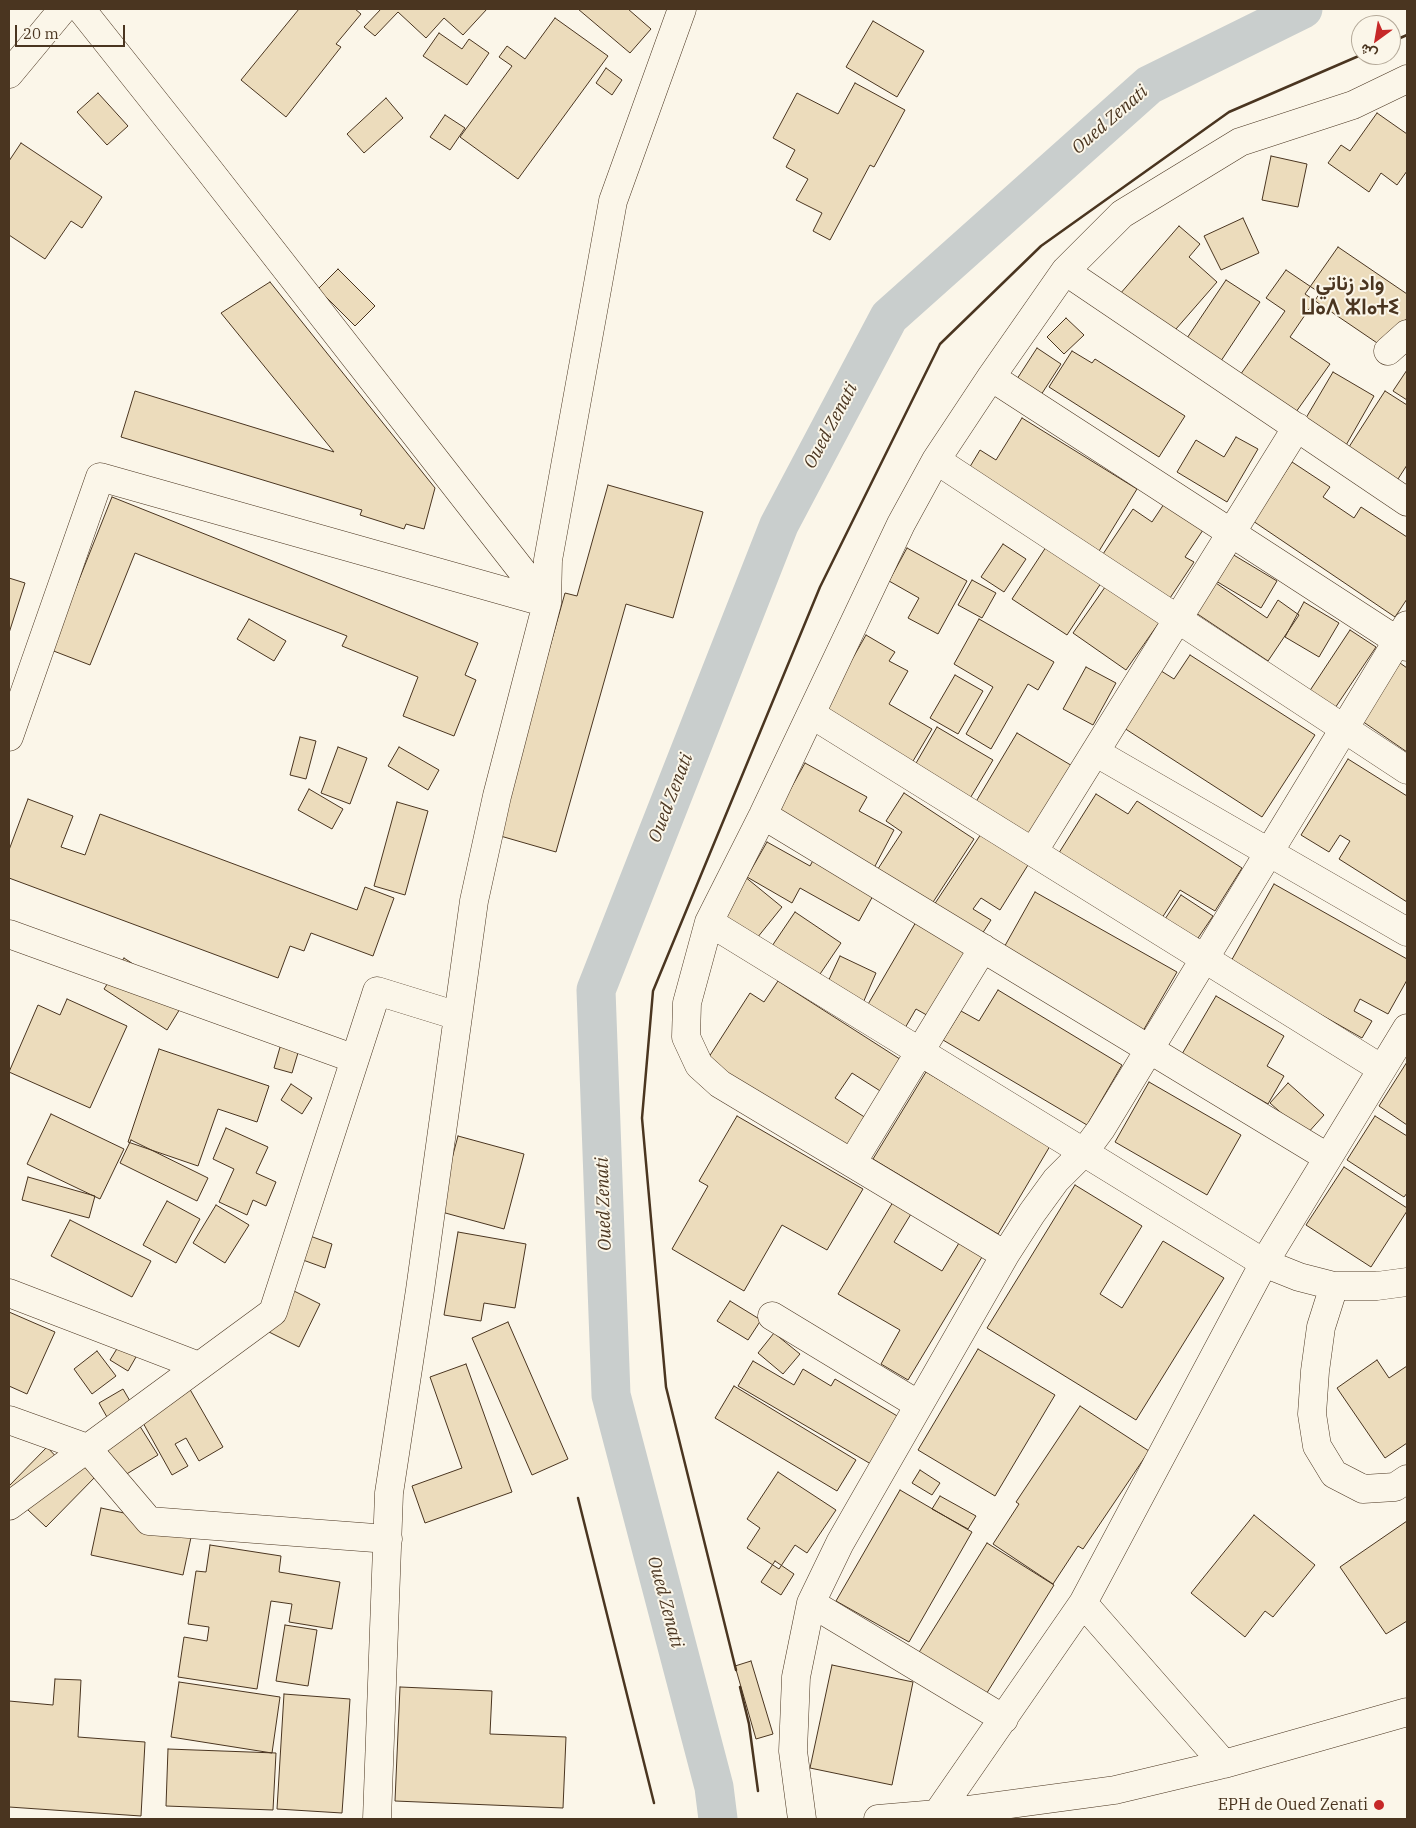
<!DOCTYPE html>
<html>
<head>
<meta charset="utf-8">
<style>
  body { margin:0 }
  #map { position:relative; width:1416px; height:1828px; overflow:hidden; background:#fbf6e9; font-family:"IBM Plex Serif",Vazirmatn,serif }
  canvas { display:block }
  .frame { position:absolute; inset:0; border:10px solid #4a3520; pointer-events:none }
  .north { position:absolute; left:1351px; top:15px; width:50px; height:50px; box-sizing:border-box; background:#fbf6e9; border:1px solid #b4a999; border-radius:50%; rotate:212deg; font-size:14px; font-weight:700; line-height:20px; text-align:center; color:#4a3520 }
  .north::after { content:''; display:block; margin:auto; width:18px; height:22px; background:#c62828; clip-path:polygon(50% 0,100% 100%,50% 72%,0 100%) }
  .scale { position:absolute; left:15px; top:25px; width:110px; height:22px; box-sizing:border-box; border:2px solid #4a3520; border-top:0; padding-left:6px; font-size:15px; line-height:18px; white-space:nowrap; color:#4a3520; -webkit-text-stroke:4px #fbf6e9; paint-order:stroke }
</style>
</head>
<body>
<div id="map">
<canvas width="1416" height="1828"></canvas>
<div class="frame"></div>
<div class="north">ش</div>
<div class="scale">20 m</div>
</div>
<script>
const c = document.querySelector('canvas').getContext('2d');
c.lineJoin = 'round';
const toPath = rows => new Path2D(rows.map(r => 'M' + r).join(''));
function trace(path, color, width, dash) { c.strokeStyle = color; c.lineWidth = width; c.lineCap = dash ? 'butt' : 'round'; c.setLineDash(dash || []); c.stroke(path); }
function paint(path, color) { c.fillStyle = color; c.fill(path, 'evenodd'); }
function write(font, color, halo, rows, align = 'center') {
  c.font = font + ' "IBM Plex Serif",Vazirmatn,"Noto Sans Tifinagh",serif'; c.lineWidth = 4; c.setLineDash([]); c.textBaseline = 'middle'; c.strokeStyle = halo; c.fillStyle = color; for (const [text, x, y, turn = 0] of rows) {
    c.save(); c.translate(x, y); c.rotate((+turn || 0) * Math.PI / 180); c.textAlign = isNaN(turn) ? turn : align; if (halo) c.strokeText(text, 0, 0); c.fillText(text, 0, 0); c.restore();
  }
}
trace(toPath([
  [718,1819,714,1787,611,1395,596,990,779,525,889,317,1149,85,1303,9]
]), '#c9cecd', 39);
const building = toPath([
  [299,9,355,9,361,14,336,44,341,47,286,117,241,80,299,9],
  [381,9,487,9,463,35,444,18,426,38,398,12,375,36,364,27,381,9],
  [578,9,628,9,651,29,630,53,578,9],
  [555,18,608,56,518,179,460,137,512,66,499,57,507,46,525,59,555,18],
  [873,21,924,51,897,97,846,67,873,21],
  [439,33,462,49,469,39,489,53,467,85,423,56,439,33],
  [606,68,622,80,612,95,596,83,606,68],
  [855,83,905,110,874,167,870,165,830,240,813,231,822,213,796,200,808,179,786,167,795,150,773,138,797,93,838,114,855,83],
  [98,93,128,126,107,145,77,112,98,93],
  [386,98,403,118,364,153,347,134,386,98],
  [1377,113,1407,134,1407,171,1397,185,1381,173,1369,192,1328,163,1341,145,1350,151,1377,113],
  [445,115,465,128,450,150,430,137,445,115],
  [21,143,102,197,82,228,71,221,45,259,9,235,9,161,21,143],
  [1271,156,1307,164,1298,207,1262,200,1271,156],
  [1243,218,1259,253,1221,270,1204,236,1243,218],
  [1179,226,1200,244,1189,257,1217,282,1162,345,1113,302,1179,226],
  [1338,247,1407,294,1407,318,1386,349,1305,294,1338,247],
  [338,269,375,306,355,326,318,289,338,269],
  [1286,270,1320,293,1290,337,1330,364,1286,426,1231,388,1285,311,1266,298,1286,270],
  [1226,280,1260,302,1213,373,1179,350,1226,280],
  [270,282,435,488,424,529,406,524,404,529,360,515,362,510,121,437,135,391,334,452,221,313,270,282],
  [1066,318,1084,335,1064,354,1047,337,1066,318],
  [1037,348,1061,364,1039,398,1015,382,1037,348],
  [1072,351,1092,363,1095,359,1185,416,1159,457,1049,387,1072,351],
  [1407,370,1407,400,1393,391,1407,370],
  [1333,372,1374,396,1345,447,1303,423,1333,372],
  [1385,391,1407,405,1407,465,1387,496,1338,464,1385,391],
  [1022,418,1137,489,1096,556,965,475,980,450,996,460,1022,418],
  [1236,437,1258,449,1227,502,1177,472,1196,440,1224,457,1236,437],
  [1292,462,1330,487,1323,497,1354,518,1361,507,1407,537,1407,599,1395,617,1253,521,1292,462],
  [608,485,703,512,673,618,626,604,556,852,497,835,565,593,577,596,608,485],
  [112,497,478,643,465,675,476,680,454,736,403,716,418,677,342,646,347,636,135,553,90,665,51,650,112,497],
  [1164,504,1203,530,1185,557,1194,562,1170,598,1103,554,1133,509,1152,522,1164,504],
  [1003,544,1026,559,1004,592,981,577,1003,544],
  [1048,544,1103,580,1067,635,1012,599,1048,544],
  [907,548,967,581,938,634,908,618,919,598,889,581,907,548],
  [1232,554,1277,581,1261,608,1216,581,1232,554],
  [9,578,25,583,9,633,9,578],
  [972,580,996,593,982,618,958,605,972,580],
  [1110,580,1163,617,1126,670,1073,633,1110,580],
  [1213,581,1267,618,1278,600,1299,615,1268,661,1193,611,1213,581],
  [1304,602,1339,623,1319,657,1285,637,1304,602],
  [249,619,286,641,274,661,237,639,249,619],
  [979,619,1054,662,1038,690,1028,684,991,749,966,734,993,687,954,664,979,619],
  [1350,630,1376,647,1333,711,1307,695,1350,630],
  [866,635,895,652,889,661,908,671,889,704,932,729,903,778,814,726,866,635],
  [1190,655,1315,735,1262,817,1124,728,1158,669,1174,679,1190,655],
  [1400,663,1407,668,1407,752,1362,721,1400,663],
  [1086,667,1116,683,1093,725,1063,709,1086,667],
  [955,675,983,691,958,734,930,718,955,675],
  [937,727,993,760,963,810,908,777,937,727],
  [1017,733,1074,767,1028,844,971,810,1017,733],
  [300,737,316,741,306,779,290,775,300,737],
  [338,747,367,758,350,804,321,793,338,747],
  [399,747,439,770,428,790,388,766,399,747],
  [1348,759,1407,796,1407,902,1339,859,1350,841,1340,835,1329,852,1301,835,1348,759],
  [805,763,867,797,859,811,894,830,874,868,776,815,805,763],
  [309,789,343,809,332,829,298,810,309,789],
  [904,793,974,839,926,913,872,878,902,832,886,821,904,793],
  [1096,794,1128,814,1137,801,1242,868,1215,911,1180,890,1160,921,1057,856,1096,794],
  [28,799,73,816,61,847,85,855,100,814,357,910,365,887,394,898,373,956,311,933,304,951,290,946,278,978,9,878,9,850,28,799],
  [397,802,428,811,405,895,374,886,397,802],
  [981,834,1028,865,1000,910,981,898,973,909,991,920,973,948,926,917,981,834],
  [767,842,810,866,818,851,879,885,859,921,800,888,792,903,747,877,767,842],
  [744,876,782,907,753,943,715,912,744,876],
  [1274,884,1407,959,1407,980,1388,1014,1360,999,1354,1011,1372,1021,1362,1038,1230,963,1274,884],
  [1035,892,1177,972,1143,1031,1002,951,1035,892],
  [1181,895,1213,916,1196,941,1165,919,1181,895],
  [795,912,841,943,816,980,770,949,795,912],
  [916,922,969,953,932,1018,916,1009,905,1028,867,1006,916,922],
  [840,956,876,973,863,1003,826,986,840,956],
  [124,958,186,999,167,1030,104,989,124,958],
  [778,981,906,1063,885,1094,852,1073,835,1098,866,1118,846,1149,707,1060,750,993,764,1002,778,981],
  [998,990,1122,1065,1087,1125,943,1040,961,1011,979,1021,998,990],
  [1216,996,1284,1036,1267,1066,1284,1076,1268,1104,1182,1054,1216,996],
  [67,999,127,1026,90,1108,9,1072,38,1005,60,1015,67,999],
  [285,1030,303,1036,292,1073,274,1068,285,1030],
  [159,1049,269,1086,257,1122,218,1109,198,1166,128,1142,159,1049],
  [1407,1062,1407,1125,1379,1106,1407,1062],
  [926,1072,1050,1146,998,1234,873,1159,926,1072],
  [1149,1082,1241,1135,1207,1195,1115,1142,1149,1082],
  [1288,1083,1324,1115,1306,1135,1270,1103,1288,1083],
  [291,1084,312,1098,302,1114,281,1100,291,1084],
  [51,1114,124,1149,100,1199,27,1164,51,1114],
  [737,1116,863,1189,827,1250,782,1225,744,1291,672,1249,708,1186,699,1181,737,1116],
  [1375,1116,1407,1136,1407,1193,1404,1197,1347,1160,1375,1116],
  [226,1128,268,1147,256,1173,276,1182,266,1206,253,1200,247,1215,219,1202,234,1169,213,1159,226,1128],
  [458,1136,524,1154,504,1229,438,1211,458,1136],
  [131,1140,208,1178,197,1201,120,1163,131,1140],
  [1344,1167,1407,1208,1407,1211,1371,1267,1306,1225,1344,1167],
  [28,1177,95,1196,89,1218,22,1200,28,1177],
  [1075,1185,1142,1226,1100,1294,1122,1308,1163,1241,1224,1278,1136,1420,987,1328,1075,1185],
  [167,1201,200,1219,176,1263,143,1245,167,1201],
  [893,1202,911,1214,894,1242,942,1271,959,1243,982,1257,908,1380,881,1364,900,1330,838,1294,893,1202],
  [216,1205,249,1225,225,1263,193,1243,216,1205],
  [70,1220,151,1261,132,1297,51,1256,70,1220],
  [458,1232,526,1244,515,1308,484,1303,481,1321,444,1315,458,1232],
  [310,1236,332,1244,325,1268,303,1260,310,1236],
  [288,1288,320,1304,299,1347,267,1331,288,1288],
  [730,1301,761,1320,748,1340,717,1321,730,1301],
  [9,1312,55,1332,27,1394,9,1386,9,1312],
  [508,1322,568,1459,532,1475,472,1338,508,1322],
  [131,1326,148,1336,128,1371,110,1360,131,1326],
  [774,1333,800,1354,783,1374,758,1353,774,1333],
  [978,1349,1055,1395,995,1496,918,1450,978,1349],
  [97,1351,116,1376,92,1394,74,1369,97,1351],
  [1377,1360,1389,1378,1407,1366,1407,1443,1385,1458,1337,1388,1377,1360],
  [753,1361,794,1385,803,1369,831,1386,835,1379,904,1420,876,1467,738,1386,753,1361],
  [466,1364,512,1492,425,1523,412,1486,462,1468,430,1377,466,1364],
  [184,1379,223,1447,199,1461,186,1438,175,1444,188,1466,172,1475,137,1412,112,1426,99,1403,123,1389,134,1408,184,1379],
  [734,1386,856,1460,837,1491,715,1418,734,1386],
  [1080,1406,1149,1451,1083,1549,1078,1546,1053,1584,993,1544,1019,1504,1016,1502,1080,1406],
  [136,1420,158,1455,120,1478,99,1443,136,1420],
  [47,1447,62,1463,75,1451,98,1474,46,1527,9,1492,9,1486,47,1447],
  [920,1470,940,1483,932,1495,912,1483,920,1470],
  [778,1472,836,1510,807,1553,795,1545,779,1569,747,1548,760,1528,747,1519,778,1472],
  [900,1490,972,1532,909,1642,836,1601,900,1490],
  [940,1496,976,1516,968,1529,932,1509,940,1496],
  [101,1508,193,1528,183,1575,91,1555,101,1508],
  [1254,1515,1315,1565,1273,1617,1265,1611,1245,1637,1191,1593,1254,1515],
  [1407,1521,1407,1621,1386,1634,1340,1567,1407,1521],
  [987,1543,1054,1585,985,1696,918,1654,987,1543],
  [210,1545,281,1556,279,1572,340,1582,332,1629,289,1622,292,1604,271,1601,257,1689,178,1677,184,1637,207,1641,209,1627,188,1624,196,1571,206,1572,210,1545],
  [775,1561,794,1574,781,1595,761,1582,775,1561],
  [285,1625,317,1630,308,1686,276,1681,285,1625],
  [751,1661,773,1734,756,1739,735,1666,751,1661],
  [832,1665,913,1682,892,1785,810,1768,832,1665],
  [55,1679,81,1680,78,1737,145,1742,141,1816,9,1807,9,1701,53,1705,55,1679],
  [179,1682,280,1697,272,1753,171,1737,179,1682],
  [400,1687,492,1691,490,1734,566,1737,563,1808,395,1801,400,1687],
  [284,1694,350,1699,342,1813,277,1809,284,1694],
  [168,1749,276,1753,273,1810,166,1806,168,1749]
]);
paint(building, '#ecdcbc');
trace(building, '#4a3520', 1);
const minor = toPath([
  [81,9,205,165,547,603],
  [9,74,63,9],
  [1065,271,1407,502],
  [1388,351,1407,334],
  [991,377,1407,647],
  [936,460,1407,770],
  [811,714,1382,1069],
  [9,737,100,477,547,603],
  [1095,752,1407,932],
  [763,815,1327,1157],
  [1033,852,1297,427],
  [709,922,1264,1263,1299,1277,1334,1286,1377,1286,1407,1282],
  [9,934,355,1059],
  [852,1163,983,948],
  [1005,1255,720,1084,699,1065,686,1037,687,1003,709,922,763,815,901,524,936,460,991,377,1065,271,1122,214,1240,142,1353,105,1407,79],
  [1334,1286,1321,1327,1315,1371,1312,1414,1317,1446,1334,1474,1363,1489,1395,1487,1407,1479],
  [9,1293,199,1366],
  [772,1316,919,1405],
  [9,1420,87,1448,149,1521,388,1539],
  [9,1506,273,1312,377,991,458,1016],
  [811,1603,1004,1719],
  [1083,1603,1224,1764],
  [937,1814,1083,1603,1264,1263,1407,1028],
  [377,1819,389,1493,420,1290,474,901,497,796,547,603,548,560,613,201,682,9],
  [802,1819,793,1751,796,1677,811,1603,840,1543,1005,1255,1032,1213,1056,1180,1084,1152,1101,1129,1407,625],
  [878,1819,937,1814,1115,1790,1224,1764,1407,1712]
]);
trace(minor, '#4a3520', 29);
trace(minor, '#fbf6e9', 28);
trace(toPath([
  [1391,42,1407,35],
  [578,1498,654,1803],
  [736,1670,666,1387,642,1118,653,991,820,587,940,344,1041,246,1229,112,1361,55],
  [740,1687,749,1724,758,1791]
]), '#4a3520', 2.5);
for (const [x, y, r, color] of [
  [1379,1805,6,"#c62828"]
]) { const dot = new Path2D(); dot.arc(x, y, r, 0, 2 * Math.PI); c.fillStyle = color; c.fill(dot); trace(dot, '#fbf6e9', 2); }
write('16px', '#4a3520', '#fbf6e9', [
  ["EPH de Oued Zenati",1368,1805]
], 'right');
write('italic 18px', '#4a3520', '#fbf6e9', [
  ["Oued Zenati",1110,120,-41],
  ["Oued Zenati",831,426,-62],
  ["Oued Zenati",671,798,-69],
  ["Oued Zenati",604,1204,-92],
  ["Oued Zenati",665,1602,75]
]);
write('bold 21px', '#4a3520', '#fbf6e9', [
  ["واد زناتي",1350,284],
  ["ⵡⴰⴷ ⵣⵏⴰⵜⵉ",1350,308]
]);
</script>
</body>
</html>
